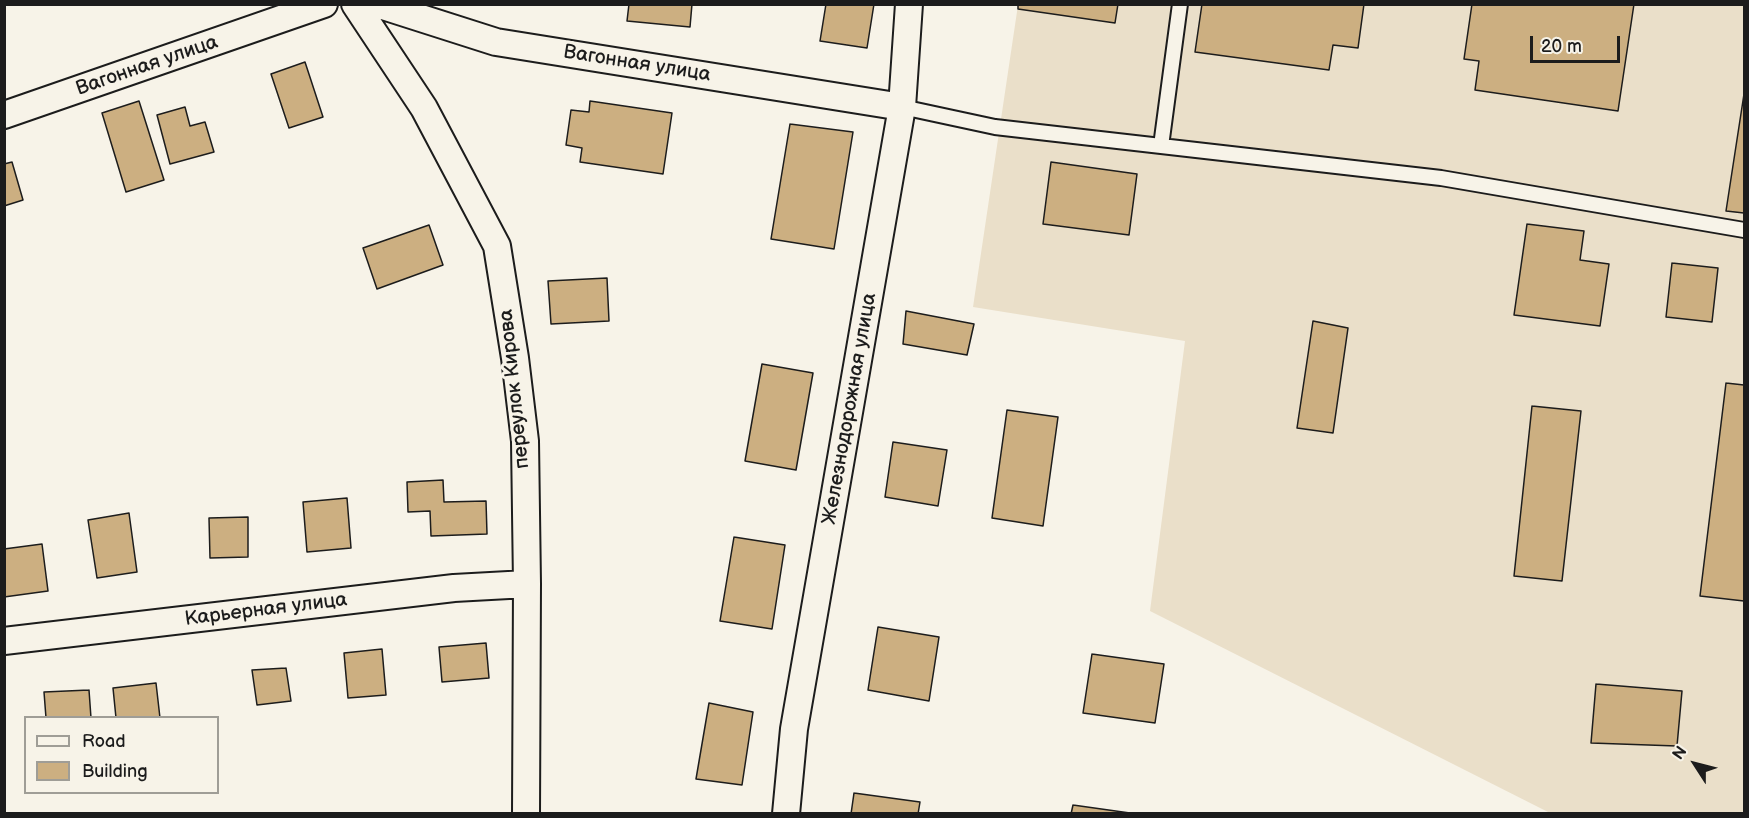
<!DOCTYPE html>
<html>
<head>
<meta charset="utf-8">
<style>
  body { margin:0 }
  #map { position:relative; width:1749px; height:818px; overflow:hidden; background:#f7f3e8; font-family:"Balsamiq Sans",sans-serif }
  canvas { display:block }
  .frame { position:absolute; inset:0; border:6px solid #1c1c1c; pointer-events:none }
  .legend { position:absolute; left:24px; top:716px; width:195px; height:78px; box-sizing:border-box; background:#f7f3e8; border:2px solid #9f9d96; margin:0; padding:8px 10px; list-style:none; font-size:18px; color:#1c1c1c }
  .legend li { display:flex; align-items:center; gap:12px; height:30px }
  .legend b { width:30px; border:2px solid #9f9d96 }
  .north { position:absolute; left:1665px; top:734px; width:60px; height:60px; -webkit-text-stroke:4px #f7f3e8; paint-order:stroke; rotate:306deg; font-size:16px; font-weight:700; line-height:24px; text-align:center; color:#1c1c1c }
  .north::after { content:''; display:block; margin:auto; width:21px; height:27px; background:#1c1c1c; clip-path:polygon(50% 0,100% 100%,50% 72%,0 100%) }
  .scale { position:absolute; left:1530px; top:36px; width:90px; height:27px; box-sizing:border-box; border:3px solid #1c1c1c; border-top:0; padding-left:8px; font-size:18px; line-height:21px; white-space:nowrap; color:#1c1c1c; -webkit-text-stroke:4px #f7f3e8; paint-order:stroke }
</style>
</head>
<body>
<div id="map">
<canvas width="1749" height="818"></canvas>
<div class="frame"></div>
<ul class="legend">
<li><b style="height:8px;background:#f7f3e8"></b>Road</li>
<li><b style="height:16px;background:#ccaf81"></b>Building</li>
</ul>
<div class="north">N</div>
<div class="scale">20 m</div>
</div>
<script>
const c = document.querySelector('canvas').getContext('2d');
c.lineJoin = 'round';
function paint(path, color) { c.fillStyle = color; c.fill(path, 'evenodd'); }
const toPath = rows => new Path2D(rows.map(r => 'M' + r).join(''));
function trace(path, color, width, dash) { c.strokeStyle = color; c.lineWidth = width; c.lineCap = dash ? 'butt' : 'round'; c.setLineDash(dash || []); c.stroke(path); }
function write(font, color, halo, rows, align = 'center') {
  c.font = font + ' "Balsamiq Sans",sans-serif'; c.lineWidth = 6; c.setLineDash([]); c.textBaseline = 'middle'; c.strokeStyle = halo; c.fillStyle = color; for (const [text, x, y, turn = 0] of rows) {
    c.save(); c.translate(x, y); c.rotate((+turn || 0) * Math.PI / 180); c.textAlign = isNaN(turn) ? turn : align; if (halo) c.strokeText(text, 0, 0); c.fillText(text, 0, 0); c.restore();
  }
}
paint(toPath([
  [1018,5,1744,5,1744,813,1550,813,1150,611,1185,341,973,307]
]), '#eadfc9');
const building = toPath([
  [629,4,692,4,690,27,627,21,629,4],
  [826,4,874,4,867,48,820,41,826,4],
  [1018,4,1118,4,1115,23,1018,9,1018,4],
  [1202,4,1364,4,1358,48,1333,45,1329,70,1195,52,1202,4],
  [1472,4,1634,4,1618,111,1475,90,1479,61,1464,59,1472,4],
  [305,62,323,117,289,128,271,74,305,62],
  [1744,94,1744,213,1726,211,1744,94],
  [139,101,164,180,126,192,102,113,139,101],
  [590,101,672,113,663,174,580,162,582,148,566,145,571,110,589,112,590,101],
  [185,107,190,126,205,122,214,152,170,164,157,115,185,107],
  [790,124,853,132,834,249,771,239,790,124],
  [12,162,23,200,4,206,4,164,12,162],
  [1051,162,1137,174,1129,235,1043,224,1051,162],
  [1527,224,1584,231,1580,260,1609,264,1600,326,1514,315,1527,224],
  [429,225,443,265,377,289,363,248,429,225],
  [1672,263,1718,268,1712,322,1666,317,1672,263],
  [607,278,609,321,551,324,548,281,607,278],
  [906,311,974,324,967,355,903,344,906,311],
  [1313,321,1348,328,1333,433,1297,428,1313,321],
  [762,364,813,373,796,470,745,461,762,364],
  [1726,383,1744,385,1744,601,1700,596,1726,383],
  [1532,406,1581,411,1562,581,1514,576,1532,406],
  [1007,410,1058,417,1043,526,992,518,1007,410],
  [893,442,947,450,938,506,885,497,893,442],
  [443,480,444,502,486,501,487,534,431,536,430,511,408,512,407,482,443,480],
  [347,498,351,548,307,552,303,502,347,498],
  [129,513,137,572,97,578,88,520,129,513],
  [248,517,248,557,210,558,209,518,248,517],
  [734,537,785,545,772,629,720,621,734,537],
  [42,544,48,591,4,597,4,549,42,544],
  [878,627,939,637,929,701,868,690,878,627],
  [486,643,489,678,442,682,439,647,486,643],
  [382,649,386,695,348,698,344,653,382,649],
  [1092,654,1164,664,1155,723,1083,713,1092,654],
  [286,668,291,701,257,705,252,670,286,668],
  [156,683,160,718,116,718,113,688,156,683],
  [1596,684,1682,691,1677,746,1591,743,1596,684],
  [89,690,91,718,46,718,44,692,89,690],
  [709,703,753,712,742,785,696,779,709,703],
  [854,793,920,802,918,814,851,814,854,793],
  [1073,805,1137,814,1071,814,1073,805]
]);
paint(building, '#ccaf81');
trace(building, '#1c1c1c', 1.5);
const lane = toPath([
  [902,107,995,127,1441,178,1744,230],
  [1161,146,1180,4]
]);
const street = toPath([
  [355,4,424,108,497,246,515,358,525,441,527,584,526,814],
  [377,4,496,42,902,107],
  [4,115,324,4],
  [4,641,454,588,527,584],
  [786,814,794,729,902,107,909,4]
]);
trace(lane, '#1c1c1c', 18);
trace(street, '#1c1c1c', 30);
trace(lane, '#f7f3e8', 14);
trace(street, '#f7f3e8', 26);
write('20px', '#1c1c1c', '#f7f3e8', [
  ["Вагонная улица",637,64,9],
  ["Вагонная улица",147,66,-19],
  ["переулок Кирова",515,389,-96],
  ["Железнодорожная улица",850,409,-80],
  ["Карьерная улица",266,610,-7]
]);
</script>
</body>
</html>
